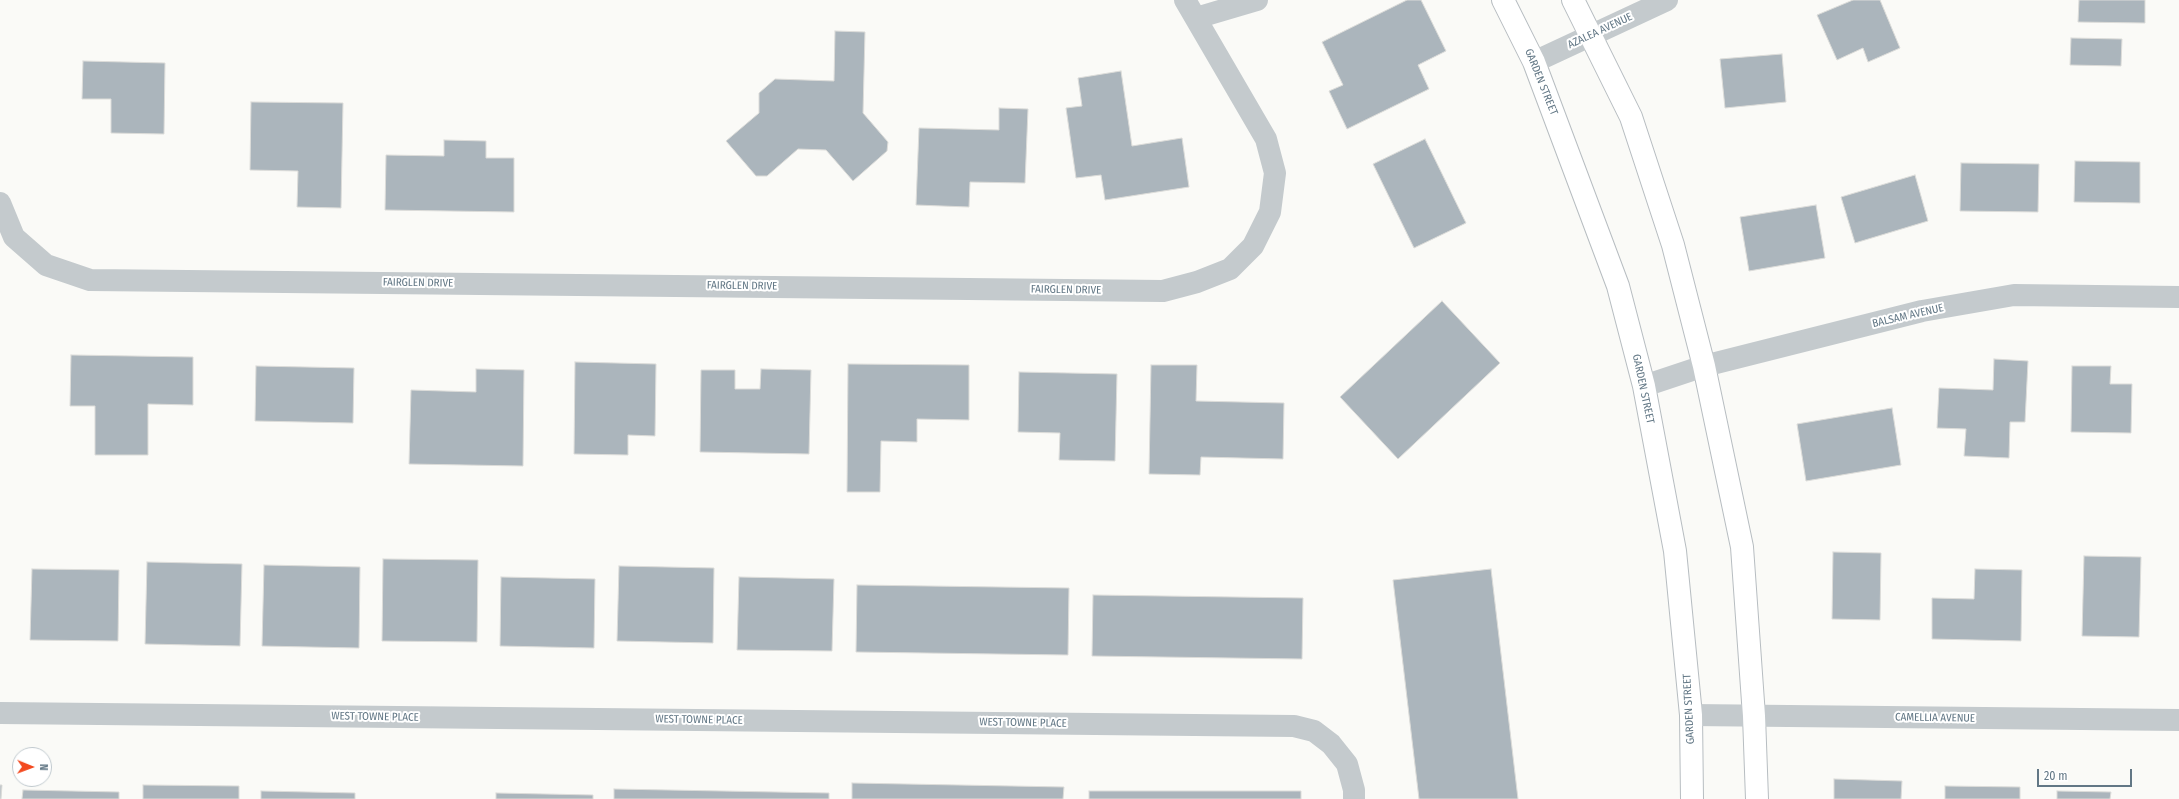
<!DOCTYPE html>
<html>
<head>
<meta charset="utf-8">
<style>
  body { margin:0 }
  #map { position:relative; width:2179px; height:799px; overflow:hidden; background:#fafaf7; font-family:"Fira Sans Condensed",sans-serif }
  canvas { display:block }
  .north { position:absolute; left:12px; top:747px; width:40px; height:40px; box-sizing:border-box; background:#fff; border:1px solid #c0c9ce; border-radius:50%; rotate:91deg; font-size:11px; font-weight:700; line-height:16px; text-align:center; color:#627785 }
  .north::after { content:''; display:block; margin:auto; width:14px; height:18px; background:#f3491e; clip-path:polygon(50% 0,100% 100%,50% 72%,0 100%) }
  .scale { position:absolute; left:2037px; top:769px; width:95px; height:18px; box-sizing:border-box; border:2px solid #627785; border-top:0; padding-left:5px; font-size:12px; line-height:14px; white-space:nowrap; color:#627785; -webkit-text-stroke:3px #fff; paint-order:stroke }
</style>
</head>
<body>
<div id="map">
<canvas width="2179" height="799"></canvas>
<div class="north">N</div>
<div class="scale">20 m</div>
</div>
<script>
const c = document.querySelector('canvas').getContext('2d');
c.lineJoin = 'round';
function paint(path, color) { c.fillStyle = color; c.fill(path, 'evenodd'); }
const toPath = rows => new Path2D(rows.map(r => 'M' + r).join(''));
function trace(path, color, width, dash) { c.strokeStyle = color; c.lineWidth = width; c.lineCap = dash ? 'butt' : 'round'; c.setLineDash(dash || []); c.stroke(path); }
function write(font, color, halo, rows, align = 'center') {
  c.font = font + ' "Fira Sans Condensed",sans-serif'; c.lineWidth = 4; c.setLineDash([]); c.textBaseline = 'middle'; c.strokeStyle = halo; c.fillStyle = color; for (const [text, x, y, turn = 0] of rows) {
    c.save(); c.translate(x, y); c.rotate((+turn || 0) * Math.PI / 180); c.textAlign = isNaN(turn) ? turn : align; if (halo) c.strokeText(text, 0, 0); c.fillText(text, 0, 0); c.restore();
  }
}
const building = toPath([
  [1407,0,1421,0,1446,51,1418,65,1429,89,1347,129,1329,91,1343,85,1322,42,1407,0],
  [1853,0,1880,0,1900,48,1868,62,1863,48,1837,60,1817,15,1853,0],
  [2079,0,2145,0,2145,23,2078,22,2079,0],
  [835,31,865,32,863,113,888,142,887,151,853,181,826,150,798,149,767,176,756,176,726,141,759,113,759,93,775,79,834,81,835,31],
  [2071,38,2122,39,2121,66,2070,65,2071,38],
  [1782,54,1786,102,1725,108,1720,59,1782,54],
  [83,61,165,63,164,134,111,133,111,99,82,99,83,61],
  [1121,71,1132,146,1182,138,1189,187,1105,200,1101,175,1076,178,1066,108,1082,106,1078,78,1121,71],
  [251,102,343,103,341,208,297,207,298,171,250,170,251,102],
  [999,108,1028,109,1025,183,970,182,969,207,916,205,919,128,999,130,999,108],
  [1425,139,1466,223,1414,248,1373,164,1425,139],
  [444,140,486,141,486,158,514,158,514,212,385,210,386,155,444,156,444,140],
  [2075,161,2140,162,2140,203,2074,202,2075,161],
  [1961,163,2039,164,2038,212,1960,211,1961,163],
  [1915,175,1928,221,1855,243,1841,197,1915,175],
  [1816,205,1825,258,1749,271,1740,217,1816,205],
  [1442,301,1500,363,1398,459,1340,397,1442,301],
  [71,355,193,357,193,405,148,404,148,455,95,455,95,406,70,406,71,355],
  [1994,359,2028,361,2025,422,2010,422,2009,458,1964,456,1966,429,1937,428,1939,388,1993,390,1994,359],
  [575,362,656,364,655,436,628,435,628,455,574,454,575,362],
  [848,364,969,365,969,420,917,419,917,442,881,441,880,492,847,492,848,364],
  [1151,365,1197,365,1196,401,1284,403,1283,459,1201,457,1200,475,1149,474,1151,365],
  [256,366,354,368,353,423,255,421,256,366],
  [2072,366,2111,366,2110,384,2132,384,2131,433,2071,432,2072,366],
  [476,369,524,370,523,466,409,464,411,390,476,392,476,369],
  [761,369,811,370,809,454,700,452,701,370,735,370,735,389,760,389,761,369],
  [1019,372,1117,374,1115,461,1059,460,1060,433,1018,432,1019,372],
  [1892,408,1901,465,1806,481,1797,424,1892,408],
  [1833,552,1881,553,1880,620,1832,619,1833,552],
  [2084,556,2141,557,2139,637,2082,636,2084,556],
  [383,559,478,560,477,642,382,641,383,559],
  [147,562,242,564,240,646,145,644,147,562],
  [264,565,360,567,359,648,262,646,264,565],
  [619,566,714,568,713,643,617,641,619,566],
  [32,569,119,570,118,641,30,640,32,569],
  [1491,569,1518,799,1419,799,1393,580,1491,569],
  [1975,569,2022,570,2021,641,1932,639,1932,598,1974,599,1975,569],
  [501,577,595,579,594,648,500,646,501,577],
  [739,577,834,579,832,651,737,650,739,577],
  [857,585,1069,588,1068,655,856,652,857,585],
  [1093,595,1303,598,1302,659,1092,656,1093,595],
  [1834,779,1902,781,1901,799,1834,799,1834,779],
  [852,783,1064,787,1063,799,852,799,852,783],
  [0,785,2,785,1,799,0,799,0,785],
  [143,785,239,786,239,799,143,799,143,785],
  [1945,786,2020,787,2020,799,1945,799,1945,786],
  [614,789,829,793,829,799,614,799,614,789],
  [23,790,119,792,119,799,22,799,23,790],
  [261,791,355,793,355,799,261,799,261,791],
  [1089,791,1301,791,1301,799,1089,799,1089,791],
  [2057,791,2111,792,2110,799,2057,799,2057,791],
  [496,793,593,795,593,799,496,799,496,793]
]);
paint(building, '#abb5bc');
trace(building, '#dcdcd9', 1);
const major = toPath([
  [1503,0,1534,62,1618,286,1644,386,1675,551,1691,715,1692,799],
  [1573,0,1631,117,1673,245,1704,366,1742,547,1754,716,1757,799]
]);
trace(major, '#b7bdc1', 24);
trace(toPath([
  [1196,18,1257,0],
  [1534,62,1667,0],
  [0,203,14,237,46,265,90,280,1163,291,1197,282,1230,269,1253,246,1270,212,1275,173,1266,139,1185,0],
  [1644,386,1704,366,1922,311,2014,295,2179,297],
  [0,713,1294,726,1314,731,1331,744,1347,764,1354,790,1354,799],
  [1691,715,2179,720]
]), '#c4cacd', 22);
trace(major, '#fff', 22);
write('11px', '#627785', '#fff', [
  ["AZALEA AVENUE",1600,31,-25],
  ["GARDEN STREET",1541,82,68],
  ["FAIRGLEN DRIVE",418,283,1],
  ["FAIRGLEN DRIVE",742,286,1],
  ["FAIRGLEN DRIVE",1066,290,1],
  ["BALSAM AVENUE",1908,316,-13],
  ["GARDEN STREET",1643,389,78],
  ["GARDEN STREET",1689,709,-93],
  ["WEST TOWNE PLACE",375,717,1],
  ["CAMELLIA AVENUE",1935,718,1],
  ["WEST TOWNE PLACE",699,720,1],
  ["WEST TOWNE PLACE",1023,723,1]
]);
</script>
</body>
</html>
